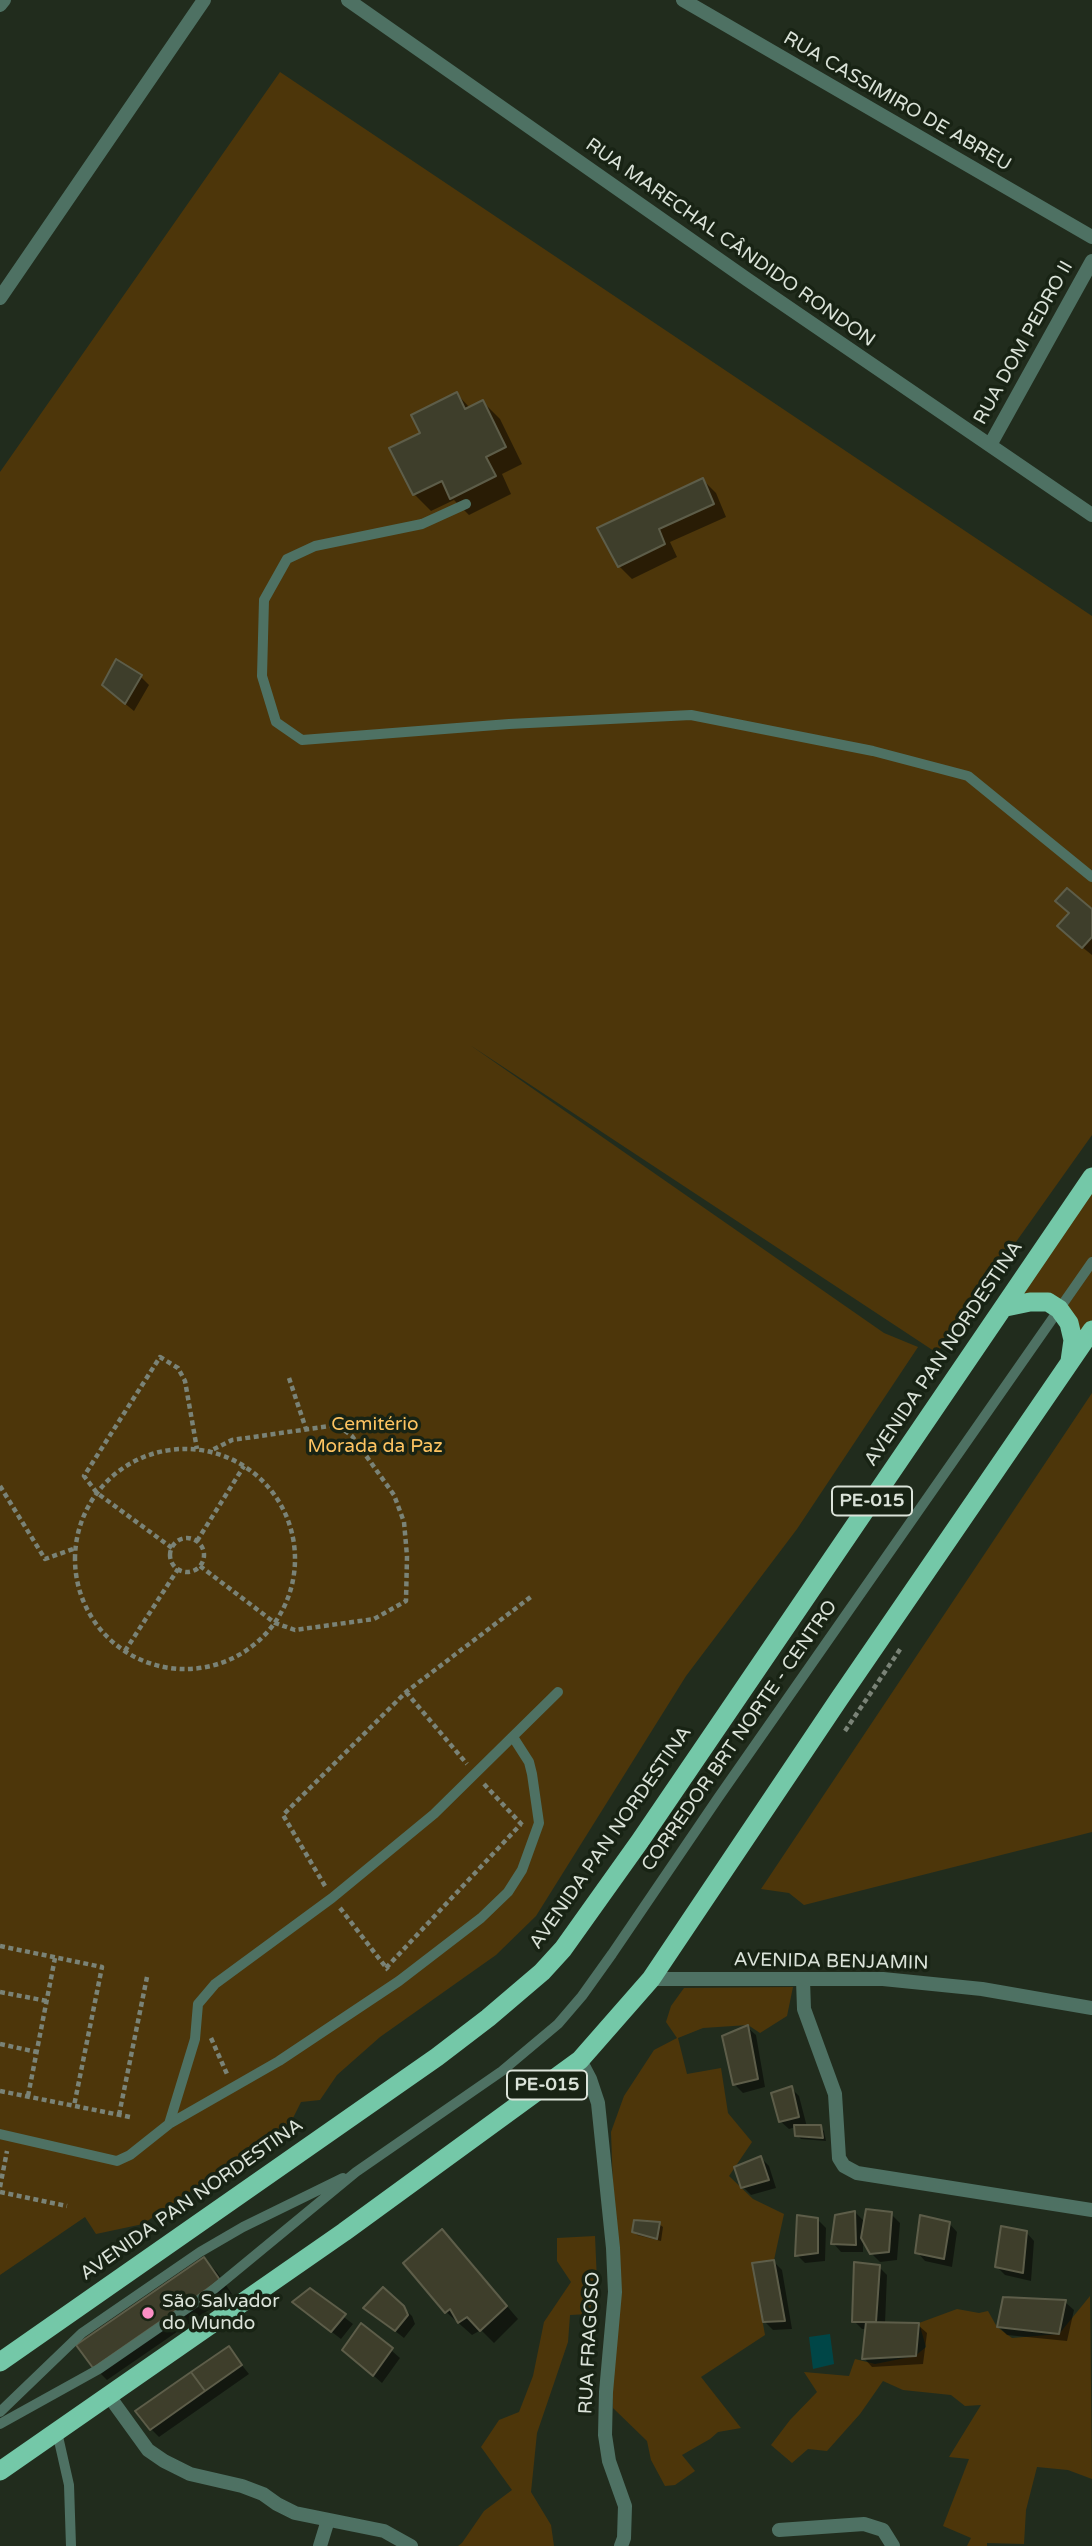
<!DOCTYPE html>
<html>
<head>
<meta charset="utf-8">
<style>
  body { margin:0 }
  canvas { display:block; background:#212c1d }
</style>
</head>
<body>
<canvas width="1092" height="2546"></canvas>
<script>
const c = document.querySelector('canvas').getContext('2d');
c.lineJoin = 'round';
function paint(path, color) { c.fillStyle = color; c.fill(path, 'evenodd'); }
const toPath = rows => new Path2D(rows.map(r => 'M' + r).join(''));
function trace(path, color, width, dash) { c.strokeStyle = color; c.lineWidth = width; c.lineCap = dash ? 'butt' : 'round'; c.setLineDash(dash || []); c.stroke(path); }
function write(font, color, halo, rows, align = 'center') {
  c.font = font + ' "Varela Round",sans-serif'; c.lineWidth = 7; c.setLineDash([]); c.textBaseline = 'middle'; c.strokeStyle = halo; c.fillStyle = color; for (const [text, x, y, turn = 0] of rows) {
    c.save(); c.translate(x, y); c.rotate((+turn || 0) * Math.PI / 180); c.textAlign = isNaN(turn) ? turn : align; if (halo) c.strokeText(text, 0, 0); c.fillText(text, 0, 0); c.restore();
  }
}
paint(toPath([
  [280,72,1092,616,1092,1135,937,1353,470,1045,884,1333,918,1347,797,1529,686,1676,536,1916,496,1955,380,2037,337,2075,320,2100,301,2102,291,2122,143,2224,96,2234,85,2217,0,2275,0,472],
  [1092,1177,1092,1330,1069,1366,1059,1309,1006,1307],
  [1092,1393,1092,1832,804,1905,789,1893,761,1889],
  [793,1987,787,2016,760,2033,748,2025,703,2028,678,2038,687,2074,721,2068,728,2113,752,2142,729,2176,753,2199,784,2214,774,2260,752,2263,765,2335,701,2377,741,2428,718,2432,710,2439,682,2455,695,2471,675,2485,665,2486,651,2460,647,2441,613,2408,609,2350,613,2187,611,2132,624,2096,654,2050,677,2038,666,2022,671,2006,684,1988],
  [595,2236,597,2282,589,2314,570,2315,568,2342,537,2433,531,2492,551,2525,554,2546,458,2546,462,2543,484,2511,512,2490,481,2447,499,2420,519,2412,533,2376,544,2322,571,2282,557,2261,557,2238],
  [1090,2296,1092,2479,1068,2470,1037,2467,1026,2510,1024,2544,987,2543,987,2546,967,2546,971,2538,943,2526,969,2459,949,2457,981,2405,965,2406,951,2395,903,2390,883,2381,860,2414,827,2451,808,2449,792,2463,771,2445,790,2420,817,2392,804,2372,849,2376,855,2359,875,2364,915,2356,926,2347,919,2323,957,2309,979,2313,988,2311,997,2327,1012,2338,1059,2334]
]), '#4d360a');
paint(toPath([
  [830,2334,834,2364,813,2369,809,2337]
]), '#004647');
paint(toPath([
  [457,394,470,408,483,402,500,419,522,464,502,474,511,494,469,515,454,500,431,511,414,494,422,434],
  [703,480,716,493,726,517,670,542,677,557,632,579,619,566],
  [141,677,149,685,134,711,112,693],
  [1092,912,1092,955,1067,935],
  [747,2027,756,2035,765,2087,743,2093,734,2084],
  [791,2088,799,2096,807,2127,820,2127,824,2131,826,2141,801,2139,797,2135,796,2127,789,2129,780,2121],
  [761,2158,769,2166,776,2188,751,2195,743,2187],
  [855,2212,866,2223,891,2214,900,2223,897,2260,880,2262,871,2253,863,2237,863,2252,841,2252,833,2243],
  [818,2220,826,2228,825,2261,805,2263,797,2255],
  [949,2223,957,2232,952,2267,925,2261,917,2252],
  [659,2224,663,2227,661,2241,637,2235,634,2231],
  [1026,2232,1034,2241,1031,2281,1005,2275,997,2267],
  [454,2244,518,2319,494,2343,481,2330,472,2335,446,2312],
  [204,2259,217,2272,232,2294,107,2380,94,2367],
  [774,2262,782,2270,792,2329,773,2330,765,2322],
  [879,2267,887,2275,885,2324,918,2325,927,2333,923,2364,872,2367,864,2358,867,2329,862,2329,854,2321],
  [310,2291,353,2324,341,2339,303,2310],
  [1065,2302,1074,2310,1067,2341,1007,2335,999,2327],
  [403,2307,412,2316,415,2324,404,2338,366,2308],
  [228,2348,249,2374,159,2437,151,2429],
  [391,2350,400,2358,382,2383,353,2358]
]), '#0007');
const building = toPath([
  [457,392,465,409,483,400,506,447,486,457,496,476,450,499,442,481,413,495,389,448,420,433,411,415,457,392],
  [703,478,714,504,659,529,665,544,618,567,597,528,703,478],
  [116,659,142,675,125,704,102,685,116,659],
  [1067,888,1092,909,1092,937,1082,948,1057,926,1069,913,1055,901,1067,888],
  [748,2025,758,2079,733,2085,722,2036,748,2025],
  [792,2086,799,2117,779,2122,771,2093,792,2086],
  [794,2125,821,2125,823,2138,795,2136,794,2125],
  [761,2156,769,2180,741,2188,734,2167,761,2156],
  [866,2209,892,2212,889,2252,870,2254,861,2238,866,2209],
  [855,2211,856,2245,831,2244,835,2215,855,2211],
  [797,2215,818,2218,818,2253,795,2256,797,2215],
  [920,2215,950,2222,944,2259,915,2253,920,2215],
  [634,2220,660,2222,657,2239,632,2232,634,2220],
  [1001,2226,1027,2231,1023,2273,995,2267,1001,2226],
  [442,2229,507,2306,480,2331,467,2317,458,2323,450,2309,445,2313,403,2263,442,2229],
  [204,2257,220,2280,93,2368,76,2345,204,2257],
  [774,2260,785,2321,763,2322,752,2263,774,2260],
  [854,2262,880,2265,876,2322,852,2322,854,2262],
  [383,2287,404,2306,408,2315,395,2331,363,2308,383,2287],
  [310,2288,346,2314,331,2332,292,2302,310,2288],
  [1003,2297,1066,2300,1059,2334,997,2327,1003,2297],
  [866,2322,919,2323,916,2356,862,2359,866,2322],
  [361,2323,393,2348,373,2376,342,2350,361,2323],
  [229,2346,242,2365,205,2391,191,2372,229,2346],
  [191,2372,205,2391,150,2430,135,2411,191,2372]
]);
paint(building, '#3e3e2b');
trace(building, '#5d5d49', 2);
trace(toPath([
  [289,1378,306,1429],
  '75 1559a110 110 0 1 1 220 0a110 110 0 1 1-220 0Z',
  [0,1486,45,1559,76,1548],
  '170 1555a17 17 0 1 1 34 0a17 17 0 1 1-34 0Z',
  [197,1541,244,1466],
  [172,1548,97,1493,84,1476,160,1357,178,1368,185,1381,197,1449],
  [200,1566,275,1623,295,1630,374,1619,406,1601,407,1556,404,1522,394,1495,352,1436,337,1425,232,1440,210,1451],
  [125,1651,178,1569],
  [406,1692,467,1764],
  [845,1731,901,1648],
  [484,1784,523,1826],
  [325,1886,283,1815,406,1692,532,1596],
  [340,1908,388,1970],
  [0,1946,102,1967,74,2106],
  [386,1968,521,1824],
  [0,1992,47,2001],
  [211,2038,227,2074],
  [0,2044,37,2052],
  [0,2091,130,2117],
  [28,2096,55,1958],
  [119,2115,147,1977],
  [0,2187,7,2151],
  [0,2192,67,2206]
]), '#7a8377', 4.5, [5, 3.5]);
trace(toPath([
  [466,504,422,524,315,546,287,559,264,600,262,676,276,722,302,740,509,724,691,715,873,751,968,776,1092,877],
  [169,2124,195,2039,198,2004,215,1984,332,1898,434,1814,558,1692],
  [0,2134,117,2161,130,2155,169,2124,279,2061,399,1981,481,1918,508,1892,522,1870,539,1823,532,1774,529,1762,513,1737],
  [0,2412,82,2333,200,2252,243,2227,343,2178],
  [0,2424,99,2369,208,2294,356,2172,502,2071,558,2024,582,1996,612,1954,718,1798,1092,1262],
  [57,2432,69,2485,71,2546]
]), '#4e7163', 10);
trace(toPath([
  [348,0,748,280,1092,515],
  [683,0,1092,237],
  [0,5,4,0],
  [0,298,204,0],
  [990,445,1092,261],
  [803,1980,804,2009,835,2094,839,2158,844,2166,857,2173,1092,2210],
  [580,2060,590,2079,598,2103,613,2248,615,2292,606,2392,605,2435,609,2461,625,2506,624,2538,621,2546],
  [109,2396,148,2450,164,2461,190,2474,242,2486,263,2494,277,2504,295,2513,384,2531,411,2546],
  [779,2530,864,2524,883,2530,893,2546],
  [320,2546,328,2520]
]), '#4e7163', 14);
trace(toPath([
  [651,1979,883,1979,982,1989,1092,2008]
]), '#4e7163', 14);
trace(toPath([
  [1006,1307,1030,1302,1048,1302,1059,1309,1069,1323,1073,1340,1070,1361],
  [0,2362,437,2057,488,2018,542,1972,563,1949,640,1841,1092,1177],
  [0,2471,344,2232,580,2060,651,1979,839,1699,1092,1330]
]), '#74c8a8', 19);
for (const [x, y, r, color] of [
  [148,2313,7,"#fb8fc5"]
]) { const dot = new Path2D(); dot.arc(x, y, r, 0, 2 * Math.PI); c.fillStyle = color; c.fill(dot); trace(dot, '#182314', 2.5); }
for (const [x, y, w] of [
  [872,1501,80],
  [547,2085,80]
]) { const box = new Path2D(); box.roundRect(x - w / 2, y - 14.5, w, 29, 5); c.fillStyle = '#182314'; c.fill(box); trace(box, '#dbe3d9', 2); }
write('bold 18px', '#dbe3d9', null, [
  ["PE-015",872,1501],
  ["PE-015",547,2085]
]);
write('19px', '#dbe3d9', '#182314', [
  ["RUA CASSIMIRO DE ABREU",897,102,30],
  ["RUA MARECHAL CÂNDIDO RONDON",730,243,35],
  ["RUA DOM PEDRO II",1024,343,-61],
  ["AVENIDA PAN NORDESTINA",944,1354,-56],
  ["CORREDOR BRT NORTE - CENTRO",740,1736,-55],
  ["AVENIDA PAN NORDESTINA",611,1838,-55],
  ["AVENIDA BENJAMIN",831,1962,1],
  ["AVENIDA PAN NORDESTINA",192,2200,-35],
  ["RUA FRAGOSO",590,2343,-87]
]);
write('19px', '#fdc361', '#182314', [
  ["Cemitério",375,1425],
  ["Morada da Paz",375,1447]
]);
write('19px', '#dbe3d9', '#182314', [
  ["São Salvador",162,2302],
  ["do Mundo",162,2324]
], 'left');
</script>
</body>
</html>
